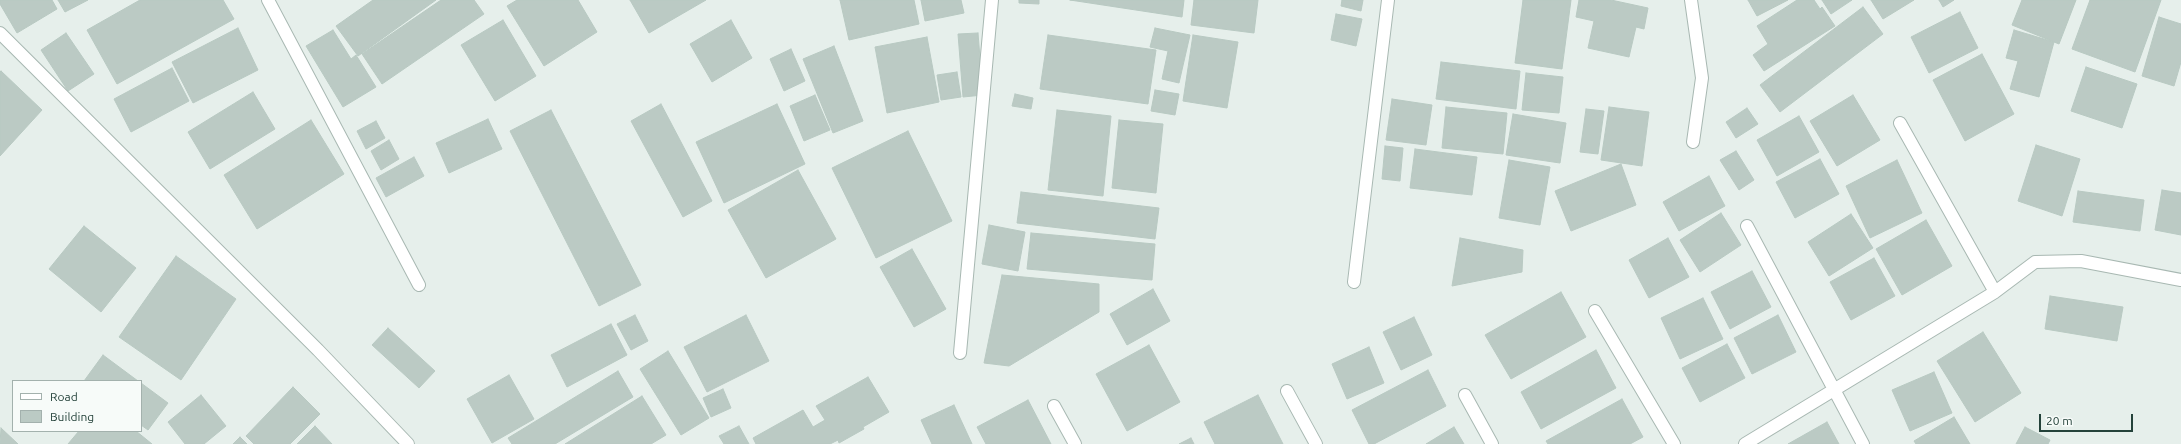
<!DOCTYPE html>
<html>
<head>
<meta charset="utf-8">
<style>
  body { margin:0 }
  #map { position:relative; width:2181px; height:444px; overflow:hidden; background:#e6efeb; font-family:Ubuntu,sans-serif }
  canvas { display:block }
  .legend { position:absolute; left:12px; top:380px; width:130px; height:52px; box-sizing:border-box; background:#f7fbf9; border:1px solid #a3b1ad; margin:0; padding:5px 7px; list-style:none; font-size:12px; color:#24423a }
  .legend li { display:flex; align-items:center; gap:8px; height:20px }
  .legend b { width:20px; border:1px solid #a3b1ad }
  .scale { position:absolute; left:2039px; top:414px; width:94px; height:18px; box-sizing:border-box; border:2px solid #24423a; border-top:0; padding-left:5px; font-size:12px; line-height:14px; white-space:nowrap; color:#24423a; -webkit-text-stroke:3px #f7fbf9; paint-order:stroke }
</style>
</head>
<body>
<div id="map">
<canvas width="2181" height="444"></canvas>
<ul class="legend">
<li><b style="height:5px;background:#fff"></b>Road</li>
<li><b style="height:11px;background:#bbcac4"></b>Building</li>
</ul>
<div class="scale">20 m</div>
</div>
<script>
const c = document.querySelector('canvas').getContext('2d');
c.lineJoin = 'round';
function paint(path, color) { c.fillStyle = color; c.fill(path, 'evenodd'); }
const toPath = rows => new Path2D(rows.map(r => 'M' + r).join(''));
function trace(path, color, width, dash) { c.strokeStyle = color; c.lineWidth = width; c.lineCap = dash ? 'butt' : 'round'; c.setLineDash(dash || []); c.stroke(path); }
const building = toPath([
  [0,0,52,0,57,9,17,33,0,4,0,0],
  [58,0,88,0,65,12,58,0],
  [140,0,223,0,234,19,117,84,87,30,140,0],
  [373,0,436,0,358,56,336,26,373,0],
  [441,0,474,0,484,14,382,84,362,54,441,0],
  [517,0,578,0,597,32,544,66,507,6,517,0],
  [630,0,706,0,649,33,630,0],
  [840,0,914,0,919,24,849,40,840,0],
  [921,0,961,0,964,13,925,21,921,0],
  [1019,0,1039,0,1039,4,1019,3,1019,0],
  [1070,0,1184,0,1182,17,1070,0],
  [1194,0,1258,0,1254,33,1191,25,1194,0],
  [1342,0,1363,0,1361,11,1341,6,1342,0],
  [1523,0,1571,0,1562,69,1515,63,1523,0],
  [1579,0,1611,0,1648,8,1644,29,1636,27,1629,57,1588,48,1594,21,1576,17,1579,0],
  [1748,0,1788,0,1757,16,1748,0],
  [1797,0,1814,0,1820,9,1822,7,1835,26,1764,71,1753,55,1768,44,1757,26,1797,0],
  [1822,0,1852,0,1831,14,1822,0],
  [1871,0,1914,0,1883,19,1871,0],
  [1939,0,1954,0,1943,7,1939,0],
  [2022,0,2076,0,2059,44,2012,25,2022,0],
  [2090,0,2161,0,2135,72,2072,49,2090,0],
  [1863,7,1883,34,1780,112,1760,85,1863,7],
  [1960,12,1978,48,1929,73,1911,37,1960,12],
  [1336,14,1362,19,1356,46,1331,40,1336,14],
  [2159,17,2181,24,2181,62,2174,86,2142,76,2159,17],
  [503,20,536,76,495,101,461,45,503,20],
  [731,20,752,58,712,82,690,44,731,20],
  [238,28,258,70,193,103,172,62,238,28],
  [1155,28,1190,35,1179,83,1162,79,1168,51,1150,47,1155,28],
  [333,30,351,59,356,55,376,87,343,107,306,46,333,30],
  [2014,30,2054,42,2039,97,2010,89,2018,61,2006,58,2014,30],
  [66,33,94,74,68,91,41,50,66,33],
  [978,33,983,95,963,97,958,34,978,33],
  [1048,35,1156,50,1148,104,1040,89,1048,35],
  [1193,35,1238,42,1227,108,1183,101,1193,35],
  [927,37,939,102,887,113,875,47,927,37],
  [834,46,863,121,833,133,803,59,834,46],
  [791,49,805,81,784,91,770,59,791,49],
  [1982,54,2014,114,1965,141,1933,80,1982,54],
  [1441,62,1520,71,1516,109,1436,99,1441,62],
  [2086,67,2137,84,2122,128,2071,111,2086,67],
  [172,68,189,101,131,132,114,99,172,68],
  [1,71,42,110,0,156,0,72,1,71],
  [957,72,961,97,941,100,937,75,957,72],
  [1526,73,1563,77,1559,113,1522,110,1526,73],
  [1155,90,1179,94,1175,115,1151,111,1155,90],
  [253,92,275,129,210,169,188,132,253,92],
  [1015,94,1033,98,1031,109,1012,106,1015,94],
  [815,95,830,130,804,141,790,106,815,95],
  [1853,95,1880,140,1837,166,1810,121,1853,95],
  [1392,99,1432,105,1426,145,1386,140,1392,99],
  [661,104,712,201,683,217,631,121,661,104],
  [777,104,805,164,724,203,696,142,777,104],
  [1446,107,1507,113,1503,154,1442,148,1446,107],
  [1609,107,1649,112,1642,166,1601,160,1609,107],
  [1747,108,1758,124,1736,138,1726,122,1747,108],
  [1586,109,1604,111,1598,154,1580,152,1586,109],
  [551,110,641,285,599,306,510,131,551,110],
  [1057,110,1111,116,1103,196,1048,190,1057,110],
  [1513,114,1566,123,1560,163,1506,155,1513,114],
  [1799,116,1819,152,1777,176,1757,140,1799,116],
  [488,119,502,149,449,173,436,143,488,119],
  [311,120,344,174,257,229,224,175,311,120],
  [1119,120,1163,124,1156,193,1112,188,1119,120],
  [376,121,385,138,366,149,357,131,376,121],
  [908,131,952,221,876,258,832,168,908,131],
  [389,140,399,159,381,170,371,151,389,140],
  [2036,145,2080,159,2062,216,2018,201,2036,145],
  [1385,146,1403,148,1400,181,1382,179,1385,146],
  [1415,149,1477,157,1472,195,1410,188,1415,149],
  [1736,151,1754,180,1739,190,1720,160,1736,151],
  [414,157,424,176,386,197,376,178,414,157],
  [1820,159,1839,194,1795,218,1776,182,1820,159],
  [1509,160,1550,167,1540,225,1499,218,1509,160],
  [1897,160,1922,213,1870,238,1846,186,1897,160],
  [1621,164,1636,205,1571,231,1555,191,1621,164],
  [798,170,836,239,766,278,728,210,798,170],
  [1709,176,1725,206,1679,231,1663,202,1709,176],
  [2162,190,2181,193,2181,235,2155,230,2162,190],
  [2078,191,2144,200,2140,231,2073,222,2078,191],
  [1021,192,1159,208,1155,239,1017,223,1021,192],
  [1721,213,1741,245,1700,272,1680,240,1721,213],
  [1851,214,1873,248,1829,276,1808,242,1851,214],
  [1926,220,1952,266,1902,295,1876,249,1926,220],
  [989,225,1025,232,1018,271,982,264,989,225],
  [84,226,136,268,101,312,49,269,84,226],
  [1031,233,1155,244,1152,280,1027,269,1031,233],
  [1460,238,1523,250,1522,272,1452,286,1460,238],
  [1668,238,1689,277,1649,298,1629,260,1668,238],
  [912,249,946,309,914,327,880,267,912,249],
  [176,256,236,299,181,380,119,337,176,256],
  [1874,258,1895,296,1851,320,1830,282,1874,258],
  [1752,271,1771,307,1730,329,1711,292,1752,271],
  [1002,275,1099,284,1099,312,1009,366,984,363,1002,275],
  [1153,289,1170,321,1127,345,1110,314,1153,289],
  [1561,292,1586,337,1511,379,1485,335,1561,292],
  [2050,296,2123,307,2117,341,2045,329,2050,296],
  [1703,298,1723,339,1680,359,1661,318,1703,298],
  [635,315,648,341,631,350,617,324,635,315],
  [746,315,769,361,707,392,684,347,746,315],
  [1778,315,1796,352,1752,374,1734,338,1778,315],
  [1414,317,1432,355,1401,370,1383,332,1414,317],
  [611,324,627,355,567,387,551,355,611,324],
  [388,328,435,371,419,388,372,345,388,328],
  [1983,332,2021,393,1975,422,1937,361,1983,332],
  [1727,344,1745,378,1700,402,1682,368,1727,344],
  [1149,345,1180,402,1127,431,1096,374,1149,345],
  [1369,347,1384,383,1347,399,1332,364,1369,347],
  [1596,350,1616,388,1541,429,1521,392,1596,350],
  [668,351,709,418,681,435,640,369,668,351],
  [103,355,138,381,84,381,103,355],
  [1428,370,1446,406,1374,444,1369,444,1352,410,1428,370],
  [618,371,633,397,555,444,512,444,508,438,618,371],
  [1934,372,1952,413,1910,431,1892,390,1934,372],
  [509,375,534,419,492,443,467,399,509,375],
  [868,377,889,412,863,427,864,429,839,443,838,440,830,444,756,444,753,438,803,410,813,427,825,420,816,406,868,377],
  [141,383,168,403,148,430,141,425,141,383],
  [293,387,320,414,290,444,254,444,246,436,293,387],
  [723,389,731,408,711,417,703,398,723,389],
  [201,395,226,426,204,444,185,444,168,422,201,395],
  [1258,395,1283,444,1215,444,1204,422,1258,395],
  [642,396,666,435,651,444,565,444,642,396],
  [1622,399,1643,437,1630,444,1548,444,1546,441,1622,399],
  [1028,400,1051,444,986,444,977,427,1028,400],
  [954,405,972,444,932,444,921,420,954,405],
  [1954,417,1970,444,1916,444,1914,441,1954,417],
  [1827,422,1839,444,1788,444,1827,422],
  [315,426,332,444,297,444,315,426],
  [739,426,749,444,724,444,719,436,739,426],
  [1454,427,1464,444,1426,444,1454,427],
  [2025,427,2050,440,2048,444,2016,444,2025,427],
  [1,428,18,444,0,444,1,428],
  [79,431,136,431,152,444,68,444,79,431],
  [240,437,247,444,233,444,240,437],
  [1191,438,1194,444,1179,444,1191,438]
]);
paint(building, '#bbcac4');
trace(building, '#b8c9c2', 1);
const street = toPath([
  [268,0,419,285],
  [1691,0,1702,78,1693,142],
  [0,33,318,350,408,444],
  [1900,123,1995,292],
  [1747,226,1863,444],
  [1354,282,1388,0],
  [1595,311,1674,444],
  [960,353,992,0],
  [1287,391,1316,444],
  [1465,395,1492,444],
  [1054,406,1075,444],
  [1745,444,1995,292,2035,262,2081,261,2181,280]
]);
trace(street, '#a8b8b2', 14);
trace(street, '#fff', 12);
</script>
</body>
</html>
